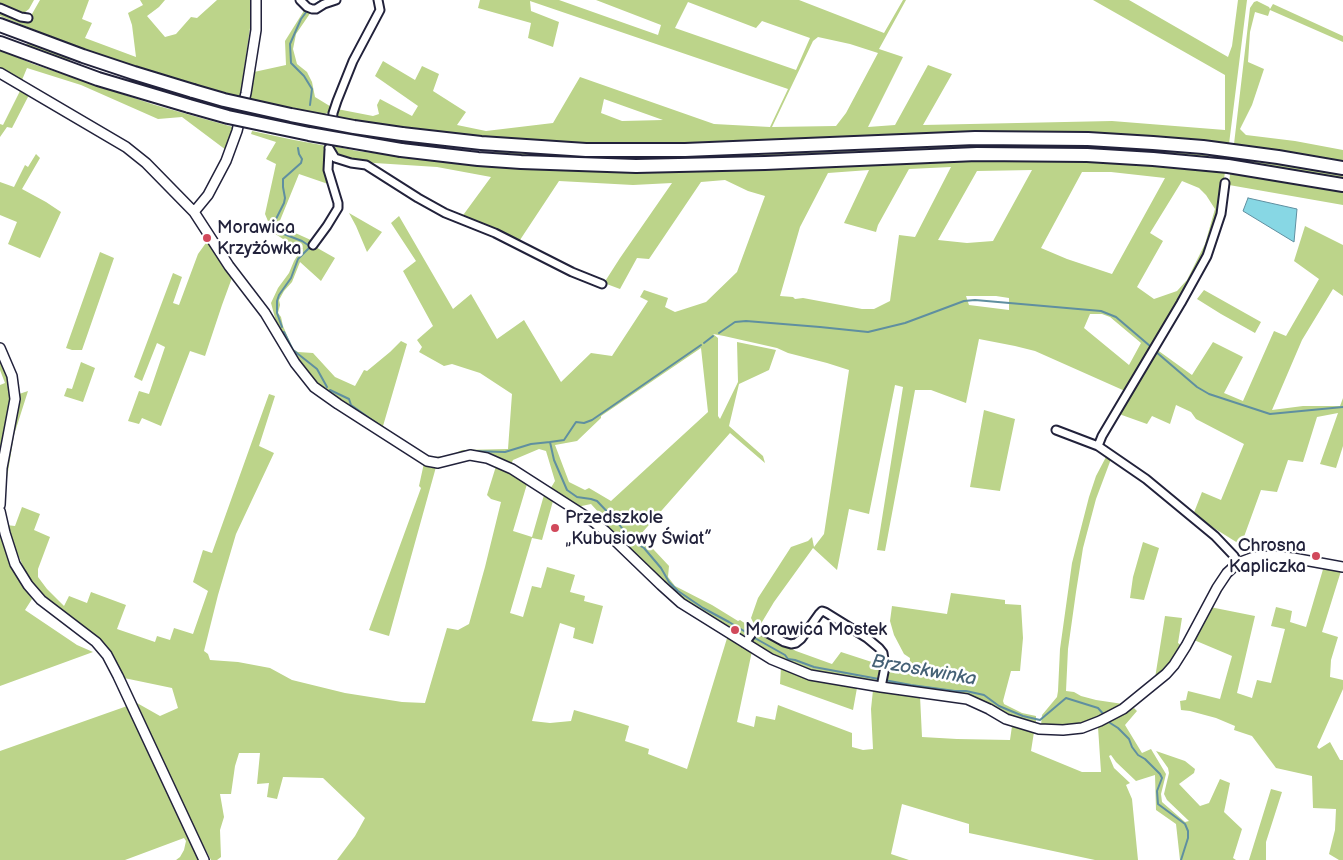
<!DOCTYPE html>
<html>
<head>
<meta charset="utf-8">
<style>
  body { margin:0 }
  canvas { display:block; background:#fff }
</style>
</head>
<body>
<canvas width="1343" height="860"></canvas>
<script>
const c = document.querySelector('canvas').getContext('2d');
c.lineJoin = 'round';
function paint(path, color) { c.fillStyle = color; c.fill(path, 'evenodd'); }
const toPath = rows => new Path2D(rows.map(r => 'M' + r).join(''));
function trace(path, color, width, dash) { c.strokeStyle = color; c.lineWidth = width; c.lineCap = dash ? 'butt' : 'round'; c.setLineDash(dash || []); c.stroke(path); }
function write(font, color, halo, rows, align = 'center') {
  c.font = font + ' "Balsamiq Sans",sans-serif'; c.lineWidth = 5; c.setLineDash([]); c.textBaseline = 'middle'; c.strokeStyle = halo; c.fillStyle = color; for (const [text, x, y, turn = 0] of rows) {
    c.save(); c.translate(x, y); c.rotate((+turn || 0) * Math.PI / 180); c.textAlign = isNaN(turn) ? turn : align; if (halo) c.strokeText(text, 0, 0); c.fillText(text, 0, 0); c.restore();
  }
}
paint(toPath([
  [0,0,34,0,29,9,24,13,0,3],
  [40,0,89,0,82,19,92,23,85,38,136,57,132,25,128,13,143,5,140,0,165,0,159,7,147,16,165,37,176,34,191,17,197,18,217,0,251,0,250,28,240,97,162,76,90,52,0,16,0,9,28,21],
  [480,0,559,0,658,35,661,25,596,0,799,0,884,33,903,0,906,0,879,49,903,57,868,127,895,125,928,65,952,74,923,125,1112,121,1225,130,1225,75,1093,0,1129,0,1228,57,1232,46,1238,0,1247,0,1229,144,1161,138,1073,133,1010,132,633,144,567,143,455,134,335,117,337,109,373,116,379,114,377,105,380,99,412,116,418,106,375,76,383,61,415,80,422,66,439,74,433,91,466,112,457,125,486,131,553,123,580,77,714,124,770,127,788,89,530,1,531,11,559,22,553,47,528,38,531,23,478,8],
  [688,2,756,28,762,21,810,38,796,70,675,28],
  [818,37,850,44,878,53,846,113,836,126,772,127,813,41],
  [604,99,663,120,622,121,601,113],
  [1257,1,1269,7,1270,9,1273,4,1343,36,1343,42,1270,10,1268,16,1255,12,1250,32,1248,62,1264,69,1252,105,1240,129,1246,135,1295,141,1343,150,1343,162,1234,144,1250,8,1254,2],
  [305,9,311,12,296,34,293,49,297,64,307,72,312,82,315,97,333,108,330,112,322,115,249,99,254,72,286,65,285,41],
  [27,44,40,45,71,56,68,64,36,53,26,45],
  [0,50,33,64,104,88,155,105,233,127,226,150,182,117,158,119,81,85,27,68,22,80,0,68],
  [20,91,29,95,12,128,7,127,0,137,0,124,3,125],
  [252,131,294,140,327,146,325,164,326,176,331,185,299,174,279,223,282,227,313,241,312,245,335,258,321,281,300,262,292,282,284,291,279,300,280,305,278,313,281,317,283,326,293,349,298,352,313,353,335,377,355,386,364,370,367,371,390,352,401,341,407,344,383,426,421,454,428,456,427,459,321,388,308,374,291,352,278,329,271,303,278,288,289,273,294,261,299,253,298,249,268,229,270,226,265,214,276,164,266,159,276,142,251,134],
  [1040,142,1040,150,671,162,505,158,493,152,505,148],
  [1137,145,1210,152,1209,160,1136,153],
  [333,146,357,151,488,167,605,172,761,170,950,161,1039,160,1138,164,1225,172,1219,214,1206,250,1149,349,1138,371,1125,391,1035,351,1015,346,979,339,966,403,931,390,915,390,885,551,877,550,903,387,895,385,869,514,849,509,837,570,813,548,774,602,759,627,755,626,751,618,758,598,791,547,808,541,812,537,814,547,824,534,849,370,827,363,788,353,777,348,724,336,713,334,718,338,718,416,720,419,738,382,737,342,776,350,769,370,739,384,729,426,763,456,765,463,730,433,640,535,669,566,668,577,675,586,712,605,738,621,740,620,749,626,750,630,756,634,762,633,796,651,832,664,841,652,881,665,898,669,909,669,910,658,904,654,894,635,890,621,892,606,947,614,951,593,1005,600,1005,604,1021,605,1023,638,1020,671,1011,671,1003,701,1004,704,1022,713,1036,716,1036,725,1017,720,983,702,817,673,794,666,698,610,668,588,604,524,602,516,591,504,577,507,549,491,555,481,546,451,539,449,513,460,510,466,487,456,431,460,431,457,449,456,462,450,508,449,512,394,480,373,452,364,444,366,419,352,422,347,417,340,433,326,403,271,416,261,391,223,399,216,453,309,471,294,497,339,524,320,561,382,591,353,612,356,648,301,640,297,644,290,668,298,665,307,675,312,706,302,737,272,765,196,748,191,725,180,701,182,649,259,637,258,620,289,604,283,620,258,672,183,633,185,559,181,518,243,461,218,491,177,437,167,359,162,334,154],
  [951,167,915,237,899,235,890,301,874,309,862,309,803,298,795,299,793,297,780,296,800,227,828,173,869,170,844,223,876,232,878,225,909,169],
  [1032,170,993,241,967,243,938,240,977,171],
  [1082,172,1111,172,1165,178,1112,274,1067,259,1041,248],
  [1182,181,1199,188,1206,195,1215,209,1205,244,1187,280,1177,291,1154,299,1137,287,1163,241,1150,233],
  [966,296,996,296,1009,298,1009,310,969,305],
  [1090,314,1102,314,1110,317,1141,343,1129,365,1084,328],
  [701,348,708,412,611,501,589,488,585,490,569,482,555,445,577,441,601,418,601,416],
  [36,154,40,158,22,189,46,202,61,212,40,258,8,244,17,222,0,215,0,182,14,187,25,165,28,167],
  [1248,157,1343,173,1343,181,1247,165],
  [1230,174,1317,186,1343,191,1343,205,1229,185],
  [349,213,382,232,367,252,356,226],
  [1305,226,1343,245,1343,296,1333,289,1302,340,1272,410,1303,406,1340,406,1343,398,1343,446,1336,468,1320,464,1338,413,1317,417,1303,462,1288,460,1277,492,1261,490,1241,545,1193,515,1202,492,1221,500,1244,444,1196,419,1191,412,1176,405,1170,424,1152,416,1147,424,1119,414,1156,349,1192,375,1213,342,1243,357,1224,393,1243,401,1274,331,1286,336,1319,279,1294,261],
  [208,240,233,275,222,305,205,356,190,351,161,426,142,418,139,424,128,421,139,391,149,394,165,347,157,343,142,381,134,377,173,273,182,277,173,303,179,305,198,254],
  [100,252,114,258,82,350,72,350,66,348],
  [1204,290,1261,322,1255,333,1221,314,1197,299],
  [0,354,11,381,12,399,0,470,0,385,5,383,0,370],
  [81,362,95,368,83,402,64,396,67,388,72,389],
  [28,391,14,435,7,478,4,511,5,477,19,394],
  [269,394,275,396,259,446,274,453,236,534,218,595,204,651,208,654,210,660,238,662,270,668,292,680,345,693,402,702,425,703,447,628,458,630,469,624,485,567,501,502,491,499,487,495,497,463,527,484,513,531,532,537,544,495,553,501,542,540,532,538,510,613,523,617,532,586,541,588,547,567,575,575,570,592,585,596,584,601,603,606,593,644,573,638,575,628,560,623,532,721,550,723,571,721,574,710,620,723,629,726,625,741,649,749,648,754,687,769,728,635,752,651,737,722,754,727,756,716,775,720,778,705,852,733,852,747,863,750,873,749,871,709,873,690,920,696,922,737,957,739,1010,740,1012,726,1034,732,1031,751,1082,772,1101,772,1098,727,1134,708,1137,711,1125,725,1142,753,1151,749,1166,774,1161,794,1162,802,1185,822,1189,821,1167,800,1164,794,1169,773,1168,768,1156,751,1185,761,1195,769,1194,773,1179,784,1200,806,1209,803,1220,779,1230,783,1224,812,1242,829,1233,858,1236,860,1180,860,1176,824,1156,810,1155,775,1136,781,1116,762,1111,755,1109,756,1114,768,1130,783,1126,785,1132,799,1138,860,1095,860,969,833,969,824,902,804,891,854,909,860,337,860,355,836,365,818,323,778,283,777,277,799,267,797,269,783,257,784,260,753,239,753,235,766,231,794,220,794,224,817,220,830,221,857,217,860,211,860,181,803,137,703,160,716,178,708,172,688,124,678,97,637,42,596,35,587,24,568,14,546,6,525,15,526,22,507,40,514,34,530,50,537,38,569,38,577,47,589,64,606,69,596,87,603,91,592,126,605,117,629,155,642,157,636,170,640,174,628,193,634,208,591,193,582,203,550,212,553],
  [984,410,1015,419,1000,491,970,487],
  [1106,457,1111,459,1096,499,1083,548,1076,592,1068,649,1066,691,1074,692,1081,696,1096,700,1123,704,1099,719,1072,726,1041,725,1042,715,1057,697,1058,691,1060,649,1072,563,1089,497,1096,476],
  [424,463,431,468,436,467,389,636,369,630,421,488,419,486],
  [0,534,10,566,32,599,25,610,77,645,93,652,0,686],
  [1143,542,1159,548,1144,600,1130,598,1133,577],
  [1324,566,1341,571,1322,632,1338,637,1331,660,1330,677,1343,680,1343,689,1317,747,1319,749,1330,742,1340,760,1343,760,1343,860,1339,860,1329,854,1335,830,1336,809,1313,808,1312,776,1276,768,1252,736,1234,730,1235,726,1216,718,1190,711,1181,710,1180,701,1186,700,1188,691,1220,699,1232,656,1194,640,1210,607,1255,616,1237,693,1252,698,1257,680,1271,683,1285,629,1271,626,1276,607,1292,611,1290,622,1306,627],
  [1165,616,1182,618,1178,643,1181,645,1171,663,1155,678],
  [781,667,813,679,857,688,853,710,780,684],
  [130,705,200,860,176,860,180,857,184,850,186,841,184,838,125,860,0,860,0,751],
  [1271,789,1282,792,1266,842,1266,860,1249,860]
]), '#bcd48a');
const water = toPath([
  [1248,198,1297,209,1294,242,1243,211,1248,198]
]);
paint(water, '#87d7e4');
trace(water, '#5f8fa0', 1);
trace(toPath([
  [314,5,322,0],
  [307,11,301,19,290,44,291,63,304,76,312,89,310,105],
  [282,327,277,313,277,301,279,295,291,278,298,259,309,248,308,245,302,241,281,233,273,227,274,223,284,203,285,198,283,187,283,179,301,163,302,159,299,154,298,148],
  [284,332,293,350,317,369,327,387],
  [719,333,735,322,746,321,820,327,868,332,905,323,964,301,975,300,1101,311,1116,317,1150,346],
  [704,343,713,336],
  [1155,351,1197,387,1209,394,1270,414,1343,407],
  [330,390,349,399,351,405,382,427],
  [550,442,564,440,576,422,584,423,592,420,701,345],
  [459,454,463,452,469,451,505,452,531,444,550,442,554,460,567,490,577,497,591,499,597,501,616,521],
  [618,523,632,541,644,548,661,568,669,582,678,591,703,608,729,622,749,634],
  [753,637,785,655,788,659,795,660,814,667,911,685,955,691,966,691,984,695,999,706,1023,716,1040,720,1066,698,1098,708,1105,716],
  [1107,721,1118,728,1129,739,1132,747,1138,755,1145,759,1160,774,1162,778,1157,791,1158,804,1185,824,1188,831,1188,838,1181,860]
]), '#5f8fa0', 2);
const street = toPath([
  [300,0,307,7,312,9,316,9,324,4,336,0],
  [0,8,21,17,28,18],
  [330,139,333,113,337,101,353,61,380,10,378,0],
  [329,148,335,158,351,163,366,165,418,198,445,213,495,233,572,272,602,284],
  [1225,183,1221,214,1207,256,1181,303,1102,436,1098,446,1146,479,1215,536,1234,556,1238,563],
  [313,245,327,226,338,208,338,203,328,170,329,150],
  [1056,430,1098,446],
  [745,643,754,631,759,630,764,631,784,642,791,644,796,643,801,639,819,614,822,611,825,612,867,638,879,648,883,653,885,667,881,687]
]);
const secondary = toPath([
  [0,73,126,147,146,163,194,212,229,266,265,313,295,363,314,387,338,404,427,461,438,463,470,455,487,458,512,469,590,519,605,531,661,585,681,603,771,659,810,675,881,687,967,699,989,709,1006,719,1039,729,1063,730,1082,728,1100,721,1123,709,1166,674,1174,665,1186,646,1217,588,1227,573,1238,563,1254,557,1273,556,1293,558,1343,567],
  [194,212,208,195,226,161,237,131,246,93,256,30,256,0],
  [0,348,12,376,15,399,2,468,0,505],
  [0,511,5,533,15,564,28,585,41,600,96,642,107,655,118,676,204,860]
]);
const highway = toPath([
  [0,25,83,56,134,73,193,91],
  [0,43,98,79,189,106],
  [402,134,481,143,586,150,685,150,975,138,1088,139,1153,143,1203,147,1278,157,1343,168],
  [401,150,478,159,521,162,636,166,765,163,977,154,1087,155,1153,159,1228,166,1343,185]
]);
trace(street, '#22223b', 11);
trace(secondary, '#22223b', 12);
trace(highway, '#22223b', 16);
trace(street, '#fff', 7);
trace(secondary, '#fff', 9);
trace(highway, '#fff', 12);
const highwayBridge = toPath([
  [193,91,224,100,291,115,354,127,402,134],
  [189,106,228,117,309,134,401,150]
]);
trace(highwayBridge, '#22223b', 16, []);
trace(highwayBridge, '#fff', 12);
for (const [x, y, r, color] of [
  [207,238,5,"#d1495b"],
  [555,528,5,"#d1495b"],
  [1316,556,5,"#d1495b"],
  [735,630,5,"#d1495b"]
]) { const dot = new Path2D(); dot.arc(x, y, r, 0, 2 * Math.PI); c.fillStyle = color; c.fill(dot); trace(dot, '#fff', 2); }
write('18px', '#22223b', '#fff', [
  ["Morawica",217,228],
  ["Krzyżówka",217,249],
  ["Przedszkole",565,518],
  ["„Kubusiowy Świat”",565,539],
  ["Chrosna",1306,546,"right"],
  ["Kapliczka",1306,567,"right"],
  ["Morawica Mostek",745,630]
], 'left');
write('italic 19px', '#456176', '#fff', [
  ["Brzoskwinka",924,671,10]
]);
</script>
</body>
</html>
